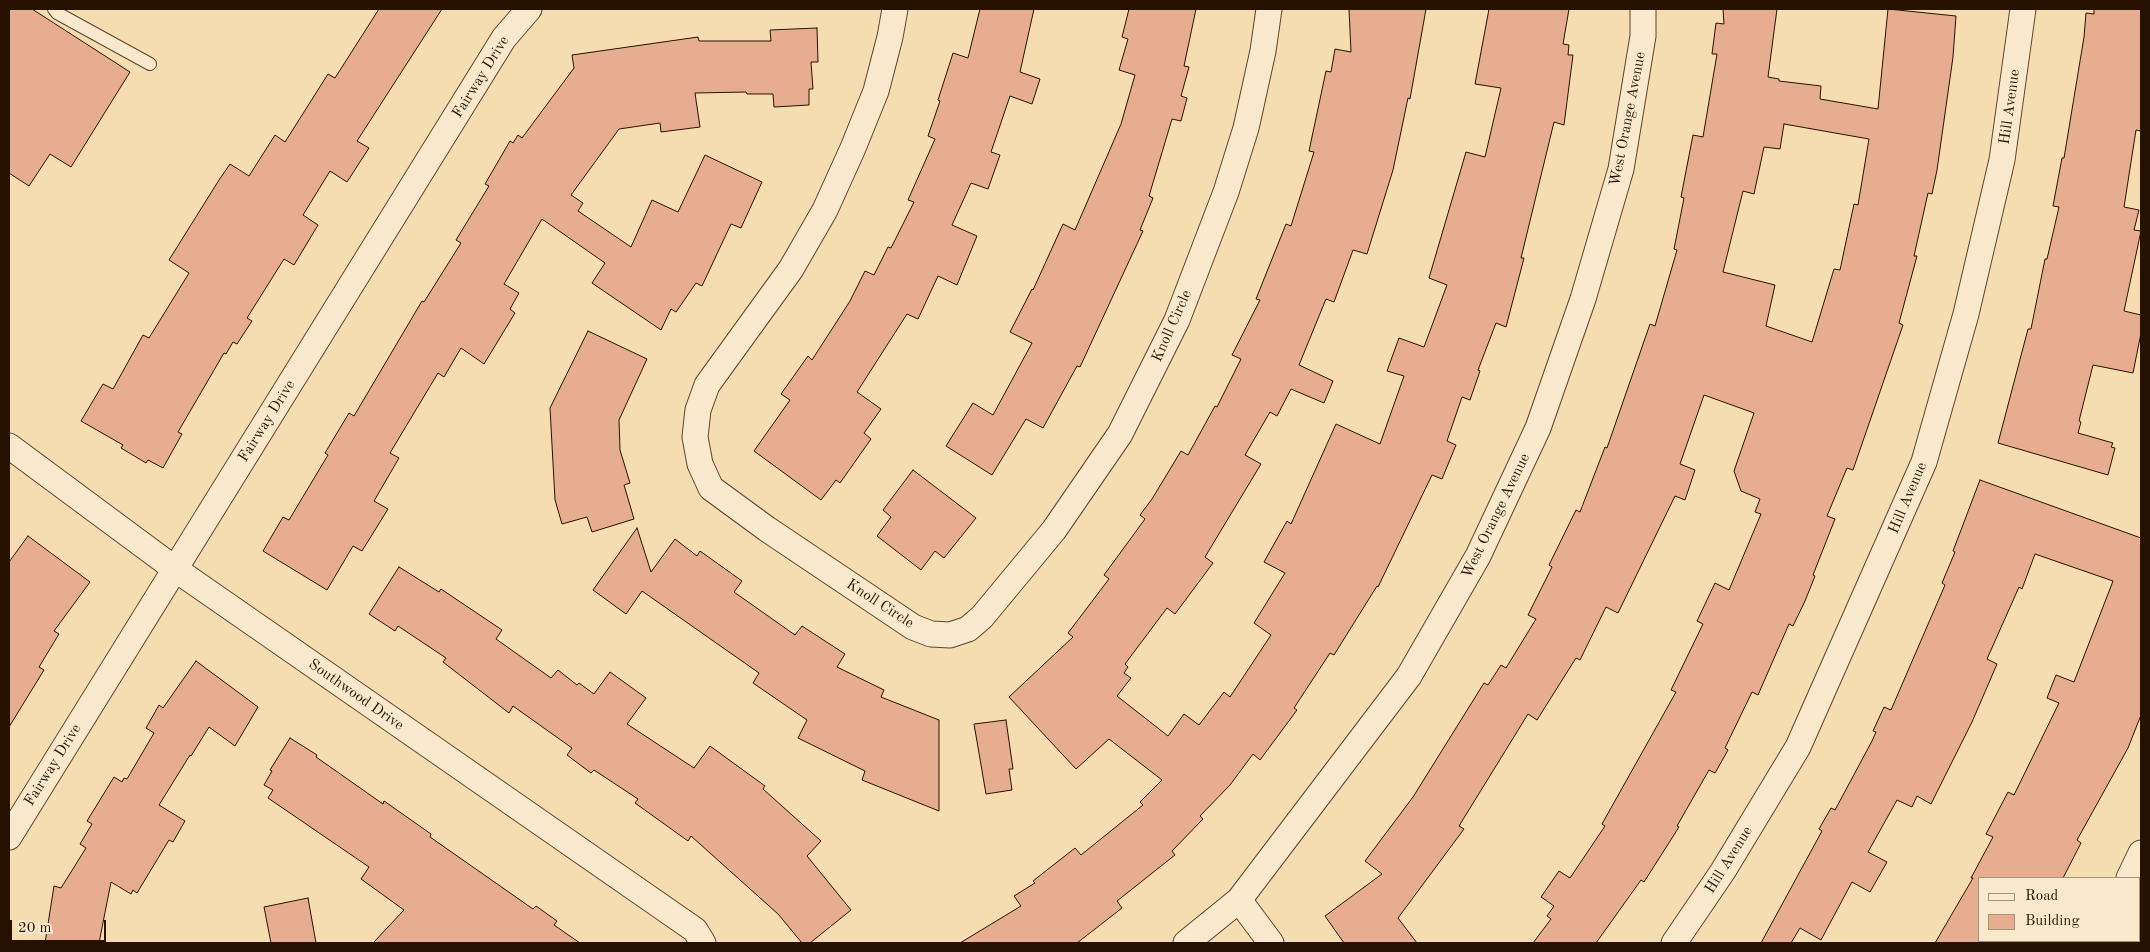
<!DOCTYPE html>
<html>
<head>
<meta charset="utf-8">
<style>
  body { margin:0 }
  #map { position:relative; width:2150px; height:952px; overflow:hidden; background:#f6ddb1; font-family:"Old Standard TT",serif }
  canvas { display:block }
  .frame { position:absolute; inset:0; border:10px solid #271100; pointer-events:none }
  .legend { position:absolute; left:1978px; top:877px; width:162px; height:65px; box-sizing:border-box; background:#f9e9cc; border:1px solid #a5937a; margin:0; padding:6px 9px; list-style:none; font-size:15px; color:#271100 }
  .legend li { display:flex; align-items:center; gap:10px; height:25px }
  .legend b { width:25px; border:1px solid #a5937a }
  .scale { position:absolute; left:10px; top:920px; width:96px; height:22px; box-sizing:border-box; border:2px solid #271100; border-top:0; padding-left:6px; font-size:15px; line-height:18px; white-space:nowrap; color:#271100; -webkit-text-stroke:4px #f9e9cc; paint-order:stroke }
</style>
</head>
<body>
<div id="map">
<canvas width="2150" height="952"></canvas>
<div class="frame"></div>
<ul class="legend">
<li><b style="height:6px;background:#f9e9cc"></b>Road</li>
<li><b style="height:14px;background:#e7ad91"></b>Building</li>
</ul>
<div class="scale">20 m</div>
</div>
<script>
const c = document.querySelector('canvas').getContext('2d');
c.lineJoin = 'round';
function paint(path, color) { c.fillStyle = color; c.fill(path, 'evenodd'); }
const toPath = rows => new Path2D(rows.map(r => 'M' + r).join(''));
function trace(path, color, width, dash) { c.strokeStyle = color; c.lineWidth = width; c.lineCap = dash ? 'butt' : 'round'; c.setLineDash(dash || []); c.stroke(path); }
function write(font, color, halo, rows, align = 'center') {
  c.font = font + ' "Old Standard TT",serif'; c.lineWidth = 4.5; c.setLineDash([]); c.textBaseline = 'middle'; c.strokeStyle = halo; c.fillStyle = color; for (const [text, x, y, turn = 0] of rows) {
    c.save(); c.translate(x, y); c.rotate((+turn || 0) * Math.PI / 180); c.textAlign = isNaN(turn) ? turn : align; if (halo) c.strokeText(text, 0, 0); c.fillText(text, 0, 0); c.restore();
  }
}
const building = toPath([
  [9,9,32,9,130,72,71,167,50,154,29,186,9,173,9,9],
  [379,9,442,9,357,141,369,148,347,182,330,171,303,215,318,225,294,265,284,259,247,318,252,321,237,344,233,342,226,354,224,353,178,432,182,434,163,468,148,460,146,463,121,448,123,445,81,421,103,384,113,389,143,335,149,338,189,273,169,260,219,180,230,164,249,176,275,135,285,142,328,74,335,78,379,9],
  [980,9,1034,9,1020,72,1040,79,1032,104,1010,96,991,152,1000,155,988,189,971,183,952,225,977,236,957,285,938,276,918,319,907,314,857,392,881,409,864,433,871,439,840,483,836,480,821,500,754,451,790,400,781,394,808,356,812,360,850,301,865,271,874,275,888,247,891,248,914,202,908,200,935,139,928,136,940,101,938,100,953,53,968,58,980,9],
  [1129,9,1196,9,1184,66,1189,67,1181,96,1187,98,1181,121,1172,119,1149,196,1153,198,1140,230,1143,231,1080,367,1077,366,1043,428,1026,419,992,475,946,446,973,403,993,415,1032,343,1010,332,1032,289,1033,290,1063,224,1075,230,1121,124,1135,75,1119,70,1128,39,1122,37,1129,9],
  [1349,9,1426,9,1410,99,1408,98,1393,170,1367,254,1353,250,1334,302,1326,299,1299,365,1333,381,1324,403,1291,389,1277,416,1270,412,1245,455,1261,464,1205,557,1213,563,1175,614,1167,608,1125,664,1128,667,1124,673,1131,678,1117,696,1168,736,1184,714,1199,725,1224,692,1230,697,1271,635,1254,623,1285,573,1264,562,1287,521,1291,524,1336,424,1380,444,1404,376,1387,371,1399,338,1424,347,1447,285,1429,278,1466,152,1485,157,1501,88,1475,84,1489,9,1569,9,1563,44,1569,45,1568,55,1573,55,1564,125,1554,122,1521,258,1524,258,1506,327,1496,323,1478,370,1480,371,1470,400,1462,397,1447,441,1456,445,1442,479,1432,475,1378,587,1377,586,1334,655,1330,653,1294,708,1297,710,1260,760,1253,754,1230,785,1200,816,1203,819,1172,851,1175,855,1117,901,1122,908,1077,943,960,943,1021,906,1014,896,1035,883,1033,881,1075,848,1081,855,1143,805,1140,802,1162,780,1109,739,1076,769,1009,697,1073,637,1068,633,1109,579,1104,575,1145,519,1140,515,1152,499,1181,451,1188,455,1215,406,1217,407,1241,359,1232,355,1260,300,1256,299,1286,224,1291,226,1314,152,1309,151,1326,71,1331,72,1335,49,1351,52,1349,9],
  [1723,9,1777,9,1768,77,1779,79,1779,81,1821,86,1820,99,1878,109,1888,9,1956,16,1953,57,1937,170,1932,194,1928,193,1914,256,1917,256,1899,323,1903,325,1853,470,1847,468,1827,516,1835,519,1813,575,1815,576,1805,601,1793,626,1789,624,1758,695,1752,692,1725,748,1728,750,1715,773,1709,770,1677,826,1679,827,1644,882,1641,880,1596,943,1533,943,1551,919,1547,916,1554,906,1541,897,1559,871,1570,878,1605,826,1602,824,1676,692,1671,690,1703,624,1697,621,1715,583,1729,590,1761,514,1755,512,1760,499,1741,491,1734,471,1754,413,1704,395,1680,464,1695,470,1685,500,1675,496,1618,613,1606,607,1580,660,1576,658,1537,720,1528,714,1459,826,1464,829,1398,918,1417,943,1344,943,1325,916,1382,874,1365,861,1413,797,1484,683,1488,685,1501,665,1506,668,1536,619,1528,615,1552,567,1549,565,1576,510,1580,512,1605,447,1607,448,1650,324,1655,326,1677,250,1674,249,1684,198,1681,197,1693,135,1703,137,1717,54,1712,54,1716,23,1724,24,1723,9],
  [1784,124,1869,139,1858,205,1854,204,1840,270,1834,269,1812,342,1766,326,1775,285,1723,272,1743,191,1754,194,1764,147,1780,149,1784,124],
  [2094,9,2141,9,2141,131,2136,130,2124,207,2139,210,2134,230,2141,231,2124,311,2141,315,2141,333,2133,373,2093,365,2079,421,2081,422,2078,433,2113,443,2111,447,2115,448,2108,475,1998,443,2028,329,2031,329,2045,259,2047,259,2059,207,2053,206,2062,158,2064,158,2084,37,2086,13,2094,14,2094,9],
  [817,28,818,62,811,62,813,89,809,89,809,105,774,107,773,94,747,94,746,92,695,93,700,127,661,132,660,123,619,129,571,195,583,203,578,211,631,247,652,200,678,212,705,155,762,182,741,228,731,224,702,286,696,283,676,312,671,309,661,330,592,283,605,263,542,219,504,284,519,293,510,309,515,313,484,364,461,348,444,377,438,373,390,453,399,458,374,501,388,509,362,551,353,546,327,590,263,551,283,517,289,520,328,455,325,453,349,413,354,416,422,301,424,302,461,243,456,240,489,186,485,184,510,141,513,143,518,135,522,138,574,68,572,55,698,37,699,41,771,41,770,30,817,28],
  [588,331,647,359,619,420,620,450,630,483,624,485,634,519,592,532,587,517,562,524,555,500,550,408,588,331],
  [913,470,976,518,944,558,935,551,921,570,877,536,891,517,883,510,913,470],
  [1980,480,2141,538,2141,715,2128,748,2077,840,2081,843,2063,878,1979,878,1979,943,1935,943,1973,878,1971,878,1993,837,1986,834,2008,792,2014,795,2059,703,2047,698,2056,675,2074,682,2113,581,2035,554,2022,589,2019,587,1987,659,1997,664,1972,722,1931,804,1917,796,1912,807,1897,800,1868,852,1887,862,1870,892,1852,882,1821,940,1800,928,1791,943,1761,943,1822,831,1819,829,1831,808,1835,810,1872,741,1876,732,1873,731,1884,707,1891,710,1945,585,1942,583,1955,552,1953,551,1980,480],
  [637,528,651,572,675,539,697,556,700,551,742,581,734,592,795,635,802,626,845,654,837,667,884,690,881,697,939,720,939,811,862,780,865,771,798,738,807,720,753,683,759,673,642,591,626,614,593,590,637,528],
  [28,536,90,582,54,631,59,634,39,667,44,670,9,727,9,562,28,536],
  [399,567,439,592,441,589,502,630,496,639,551,678,558,670,577,685,579,683,594,694,610,672,646,698,627,724,694,768,710,746,765,786,763,789,821,841,807,856,851,910,810,943,802,943,778,914,691,836,688,841,635,803,638,799,594,770,591,773,567,755,572,748,513,706,509,713,443,662,446,658,398,626,395,631,369,614,399,567],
  [196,661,258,707,235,746,209,727,191,756,190,755,159,805,185,821,173,842,169,840,137,893,133,890,131,894,111,882,99,943,45,943,54,886,61,888,86,848,80,844,92,824,87,821,114,777,122,782,124,778,127,779,154,733,146,728,159,705,163,708,196,661],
  [1006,720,1013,769,1009,769,1012,790,986,794,974,724,1006,720],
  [290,738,317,755,316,757,383,804,384,801,431,834,430,837,533,909,536,906,557,921,554,925,580,943,373,943,404,910,361,879,369,867,268,798,273,790,264,785,272,771,270,770,290,738],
  [308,898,316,943,271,943,264,907,308,898]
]);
paint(building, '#e7ad91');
trace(building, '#271100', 1);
const service = toPath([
  [54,9,57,13,150,64]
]);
const minor = toPath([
  [895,9,890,37,876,91,853,148,825,210,791,269,707,385,698,410,695,437,700,464,711,488,767,529,913,627,931,634,950,635,968,629,982,617,1054,530,1120,434,1177,320,1226,192,1246,128,1263,51,1269,9],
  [9,446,175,569,695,930,703,943],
  [9,837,504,38,529,9],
  [2129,878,2141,853],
  [1239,900,1271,943],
  [1186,943,1239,900,1409,676,1478,556,1538,428,1583,299,1621,169,1643,36,1643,9],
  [1674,943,1723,871,1798,747,1924,462,1966,314,2002,160,2023,9],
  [2095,943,2096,941]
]);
trace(service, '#5b442c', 14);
trace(minor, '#5b442c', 27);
trace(service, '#f9e9cc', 12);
trace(minor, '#f9e9cc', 25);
write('15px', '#271100', '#f9e9cc', [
  ["Fairway Drive",481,77,-58],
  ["Hill Avenue",2010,107,-82],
  ["West Orange Avenue",1628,119,-79],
  ["Knoll Circle",1172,326,-66],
  ["Fairway Drive",267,421,-58],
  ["Hill Avenue",1908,498,-67],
  ["West Orange Avenue",1496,516,-64],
  ["Knoll Circle",880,604,33],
  ["Southwood Drive",356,695,35],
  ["Fairway Drive",53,765,-58],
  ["Hill Avenue",1729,860,-58]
]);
</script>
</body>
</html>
